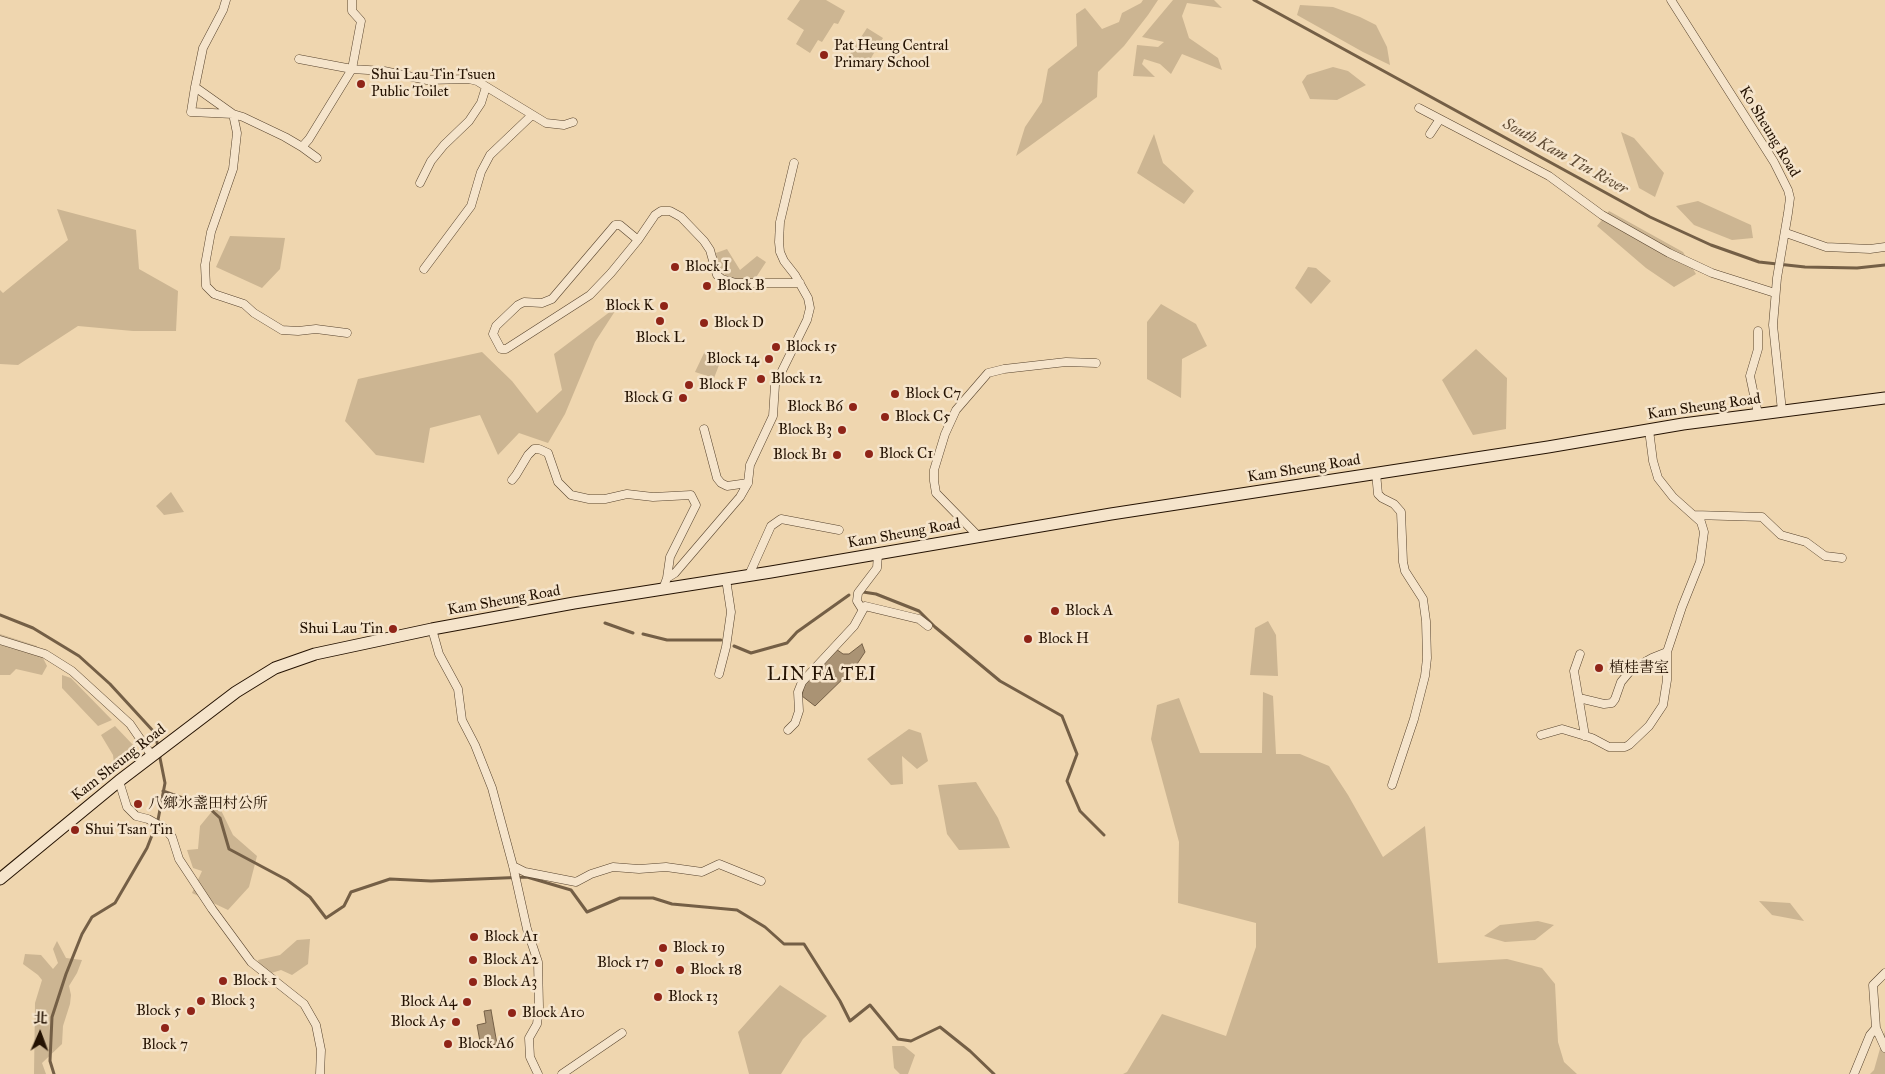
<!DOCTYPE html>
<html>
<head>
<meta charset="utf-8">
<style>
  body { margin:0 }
  #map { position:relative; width:1885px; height:1074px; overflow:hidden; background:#efd6af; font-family:"IM FELL Great Primer","Noto Serif TC",serif }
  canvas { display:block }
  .north { position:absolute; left:15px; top:1009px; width:50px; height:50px; -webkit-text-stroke:4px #f5e4cb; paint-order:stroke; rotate:2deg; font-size:14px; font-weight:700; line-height:20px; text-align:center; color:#241202 }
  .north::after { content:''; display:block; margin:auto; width:18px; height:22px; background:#241202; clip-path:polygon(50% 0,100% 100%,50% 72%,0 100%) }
</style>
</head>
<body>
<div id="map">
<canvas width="1885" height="1074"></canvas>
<div class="north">北</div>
</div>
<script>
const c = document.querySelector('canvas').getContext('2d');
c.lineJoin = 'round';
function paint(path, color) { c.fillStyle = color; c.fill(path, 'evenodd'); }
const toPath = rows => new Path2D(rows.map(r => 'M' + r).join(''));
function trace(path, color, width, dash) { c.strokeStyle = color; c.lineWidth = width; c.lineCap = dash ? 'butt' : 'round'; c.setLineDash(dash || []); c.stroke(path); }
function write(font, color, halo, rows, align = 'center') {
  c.font = font + ' "IM FELL Great Primer","Noto Serif TC",serif'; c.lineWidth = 5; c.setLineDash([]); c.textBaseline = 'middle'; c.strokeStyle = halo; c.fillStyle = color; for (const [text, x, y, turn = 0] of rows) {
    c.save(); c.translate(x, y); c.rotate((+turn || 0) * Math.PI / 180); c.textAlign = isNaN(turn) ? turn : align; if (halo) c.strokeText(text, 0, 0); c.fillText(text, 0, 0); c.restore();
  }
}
paint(toPath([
  [800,0,826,0,845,11,838,24,834,23,822,42,818,40,810,53,796,44,804,30,787,19],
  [1143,0,1158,0,1148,15,1124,46,1098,72,1097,97,1016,156,1025,127,1042,102,1048,69,1077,46,1076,14,1085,8,1102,29,1119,22,1122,13,1141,3],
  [1173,0,1214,0,1222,8,1187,3,1182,16,1189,38,1218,58,1222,70,1182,54,1171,74,1160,64,1144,59,1142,64,1155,77,1133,76,1137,45,1158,47,1164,42,1142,37],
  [1300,5,1333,7,1360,17,1376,25,1387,47,1390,65,1363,52,1297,15],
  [867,28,883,38,865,68,848,57],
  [1333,67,1348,71,1366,85,1337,100,1310,99,1302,82,1307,75],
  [1621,132,1634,138,1664,173,1655,197,1639,188],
  [1154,134,1163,163,1194,191,1184,204,1137,173],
  [1698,201,1751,225,1753,238,1732,240,1694,225,1676,206],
  [57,209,136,230,139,269,178,291,176,331,133,331,78,326,18,365,0,364,0,290,3,293,68,240],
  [1609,211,1683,252,1696,274,1674,287,1646,268,1597,226],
  [230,236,285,238,280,269,262,288,216,267],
  [727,249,740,270,757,256,766,262,753,282,734,279,718,271,716,253],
  [1308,267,1316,268,1331,281,1311,304,1295,288],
  [1161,304,1196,324,1207,346,1182,359,1181,398,1147,379,1147,322],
  [619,305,595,342,565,414,548,443,519,433,498,455,480,415,430,428,424,463,376,455,345,421,358,379,482,352,512,381,537,413,562,390,554,354],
  [1476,349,1507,378,1506,429,1473,435,1442,380],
  [705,351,717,355,721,360,714,378,695,372],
  [171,492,184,512,164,515,156,506],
  [1268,621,1276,635,1278,676,1250,675,1255,628],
  [0,634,37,646,47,666,42,675,16,669,10,675,0,675],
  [62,675,71,678,112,720,98,726,62,688],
  [1263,692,1273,696,1276,754,1300,754,1329,766,1348,795,1383,857,1425,826,1438,963,1507,959,1542,968,1555,984,1558,1042,1564,1062,1577,1074,1123,1074,1127,1072,1162,1014,1226,1036,1256,947,1256,923,1178,903,1179,842,1151,739,1157,705,1179,698,1200,753,1262,753],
  [115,726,134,746,115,773,113,755,101,735],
  [909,729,921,733,928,761,917,769,902,756,903,784,891,785,867,759],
  [976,782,998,818,1010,848,959,850,947,834,938,785],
  [218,804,233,835,257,856,249,887,228,910,192,893,202,871,193,868,187,850,198,849,200,826],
  [1759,901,1790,903,1804,921,1772,915],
  [1538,921,1554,925,1535,940,1505,942,1484,936,1500,925],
  [310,939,308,964,292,975,281,970,262,976,258,960,280,955,297,940],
  [57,941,66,958,82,960,77,973,69,986,71,995,70,1004,63,1026,62,1044,42,1063,46,1074,34,1074,35,1003,42,980,38,975,23,964,25,954,41,955,53,969,58,963,53,949],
  [780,985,827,1016,803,1039,781,1074,749,1074,738,1032],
  [1885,1031,1885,1074,1870,1074,1874,1070],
  [892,1046,904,1046,915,1055,908,1074,900,1074,894,1068]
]), '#ccb592');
const water = toPath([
  [862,644,865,652,855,667,815,706,802,696,804,685,836,649,843,654,849,654,862,644],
  [491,1010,497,1044,481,1047,477,1025,486,1023,484,1011,491,1010]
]);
paint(water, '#aa9374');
trace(water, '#745f46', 1);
trace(toPath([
  [1254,0,1650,217,1711,245,1759,262,1805,267,1857,268,1885,265],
  [863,592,876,594,919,611,935,627,1000,681,1062,716,1077,754,1067,781,1080,811,1104,835],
  [0,615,33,628,79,656,110,684,155,733,158,747],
  [605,623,633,633],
  [643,634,667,640,721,640],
  [734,646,751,653,787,643,797,632,849,595],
  [163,791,208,807,220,818,229,849,287,880,310,897,326,918,344,906,351,892,390,879,431,881,527,877,571,890,587,912,620,898,653,898,672,904,737,910,765,927,784,944,804,944,840,1001,850,1021,870,1005,898,1039,911,1041,940,1027,970,1051,994,1074],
  [54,1074,50,1061,52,1017,66,974,82,934,92,917,115,903,147,848,158,820,165,783,159,753]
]), '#745f46', 3);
const street = toPath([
  [226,0,223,10,203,48,195,87,233,114,237,133,233,169,211,232,205,265,206,286,214,294,244,304,254,313,282,330,298,331,316,329,347,333],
  [1671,0,1774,162,1788,190,1790,198,1788,213,1777,278,1773,325,1782,411],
  [299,59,352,69,384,71,427,80,469,79,477,81,546,123,564,125,573,122],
  [195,87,191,112,233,114,243,117,285,137,302,147,309,139,352,69,361,21,352,11,352,0],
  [1419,108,1549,176,1602,215,1669,253,1712,273,1775,293],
  [1430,134,1440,119],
  [302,147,317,158],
  [420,183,431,161,444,145,469,121,481,103,486,87],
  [1786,233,1826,247,1870,249,1885,247],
  [638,240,620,225,615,225,552,299,542,303,524,302,518,305,496,326,493,334,501,349,506,349,590,295,611,273,638,240,655,215,661,211,670,211,681,217,704,241,710,250,717,275,722,279,736,283,800,283],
  [424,269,471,206,481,172,490,155,532,115],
  [1758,331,1758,349,1750,376,1758,414],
  [704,429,717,478,721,483,727,486,748,483],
  [1376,473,1378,494,1382,498,1394,504,1401,512,1403,562,1405,571,1423,599,1426,621,1427,658,1425,676,1414,719,1392,785],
  [512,480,516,475,528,455,534,449,539,449,548,453,558,482,571,495,589,499,605,499,627,494,653,497,691,495,696,505,670,557,667,578],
  [1694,515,1762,517,1781,535,1806,542,1825,556,1842,558],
  [979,537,936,493,934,481,934,470,945,434,956,410,988,373,1004,369,1066,362,1096,363],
  [749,575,771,526,781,519,839,530],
  [663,589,667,578,675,573,740,497,748,483,750,465,773,416,775,385,807,320,810,308,808,298,795,275,784,261,780,252,779,242,780,222,794,163],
  [862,609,857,601,858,593,877,568,878,554],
  [432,629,439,654,458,689,462,720,475,745,492,788,513,866,527,929,538,962,539,1007,537,1024,529,1038,530,1057,538,1074],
  [0,640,45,654,72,671,130,724,152,756],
  [1580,654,1574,671,1585,736],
  [719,674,726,647,731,612,726,579],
  [1579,698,1604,704,1612,703,1615,699,1621,682,1631,670,1652,658,1667,652],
  [788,730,795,723,799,711,798,692,802,682,854,626,865,606,919,619,928,626],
  [1541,735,1562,729,1592,738,1609,747,1625,747,1629,745,1649,726,1663,705,1667,680,1667,652,1682,607,1700,562,1704,532,1701,522,1673,497,1658,478,1653,461,1649,430],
  [119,781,127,807,136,816,148,819,164,828,172,837,179,859,212,909,251,962,304,1004,316,1025,321,1050,320,1074],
  [513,866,525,872,576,882,591,874,613,867,639,869,666,867,702,872,719,864,761,881],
  [1876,1028,1885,1048],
  [562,1074,622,1033],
  [1854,1074,1870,1035,1876,1028,1873,985,1885,973]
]);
const secondary = toPath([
  [0,879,119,781,236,692,275,668,315,654,432,629,574,603,771,572,1111,514,1548,447,1683,424,1885,398]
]);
trace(street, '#57432d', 9);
trace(secondary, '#241202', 13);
trace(street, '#f5e4cb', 8);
trace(secondary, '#f5e4cb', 11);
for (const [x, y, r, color] of [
  [824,55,5,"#8f2418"],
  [361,84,5,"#8f2418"],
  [675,267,5,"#8f2418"],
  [707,286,5,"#8f2418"],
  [664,306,5,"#8f2418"],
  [660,321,5,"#8f2418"],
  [704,323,5,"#8f2418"],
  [776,347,5,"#8f2418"],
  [769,359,5,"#8f2418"],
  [761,379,5,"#8f2418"],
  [689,385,5,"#8f2418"],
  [895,394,5,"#8f2418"],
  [683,398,5,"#8f2418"],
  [853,407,5,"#8f2418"],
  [885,417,5,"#8f2418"],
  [842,430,5,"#8f2418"],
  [869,454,5,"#8f2418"],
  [837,455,5,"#8f2418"],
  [1055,611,5,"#8f2418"],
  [393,629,5,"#8f2418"],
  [1028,639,5,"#8f2418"],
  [1599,668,5,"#8f2418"],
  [138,804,5,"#8f2418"],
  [75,830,5,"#8f2418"],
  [474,937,5,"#8f2418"],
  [663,948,5,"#8f2418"],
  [473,960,5,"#8f2418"],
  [659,963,5,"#8f2418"],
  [680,970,5,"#8f2418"],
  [223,981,5,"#8f2418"],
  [473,982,5,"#8f2418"],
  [658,997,5,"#8f2418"],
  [201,1001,5,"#8f2418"],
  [467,1002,5,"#8f2418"],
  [191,1011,5,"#8f2418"],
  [512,1013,5,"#8f2418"],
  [456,1022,5,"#8f2418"],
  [165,1028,5,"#8f2418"],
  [448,1044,5,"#8f2418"]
]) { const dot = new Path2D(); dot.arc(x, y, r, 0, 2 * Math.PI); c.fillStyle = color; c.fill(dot); trace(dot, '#f5e4cb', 2); }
write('15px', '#241202', '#f5e4cb', [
  ["Pat Heung Central",834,46],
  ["Primary School",834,63],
  ["Shui Lau Tin Tsuen",371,75],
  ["Public Toilet",371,92],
  ["Block I",685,267],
  ["Block B",717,286],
  ["Block K",654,306,"right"],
  ["Block D",714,323],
  ["Block L",660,338,"center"],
  ["Block 15",786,347],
  ["Block 14",759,359,"right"],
  ["Block 12",771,379],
  ["Block F",699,385],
  ["Block C7",905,394],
  ["Block G",673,398,"right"],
  ["Block B6",843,407,"right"],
  ["Block C5",895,417],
  ["Block B3",832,430,"right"],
  ["Block C1",879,454],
  ["Block B1",827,455,"right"],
  ["Block A",1065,611],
  ["Shui Lau Tin",383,629,"right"],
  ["Block H",1038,639],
  ["植桂書室",1609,668],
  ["八鄉水盞田村公所",148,804],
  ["Shui Tsan Tin",85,830],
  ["Block A1",484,937],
  ["Block 19",673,948],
  ["Block A2",483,960],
  ["Block 17",649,963,"right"],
  ["Block 18",690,970],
  ["Block 1",233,981],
  ["Block A3",483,982],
  ["Block 13",668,997],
  ["Block 3",211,1001],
  ["Block A4",457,1002,"right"],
  ["Block 5",181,1011,"right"],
  ["Block A10",522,1013],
  ["Block A5",446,1022,"right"],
  ["Block A6",458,1044],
  ["Block 7",165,1045,"center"]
], 'left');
write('15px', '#241202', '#f5e4cb', [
  ["Ko Sheung Road",1769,132,59],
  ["Kam Sheung Road",1704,407,-8],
  ["Kam Sheung Road",1304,469,-9],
  ["Kam Sheung Road",904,534,-10],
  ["Kam Sheung Road",504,601,-10],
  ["Kam Sheung Road",119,763,-38]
]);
write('italic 16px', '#604c35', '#f5e4cb', [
  ["South Kam Tin River",1565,157,29]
]);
c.letterSpacing = '1px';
write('18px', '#241202', '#f5e4cb', [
  ["LIN FA TEI",822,676]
]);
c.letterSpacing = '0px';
</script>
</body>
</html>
